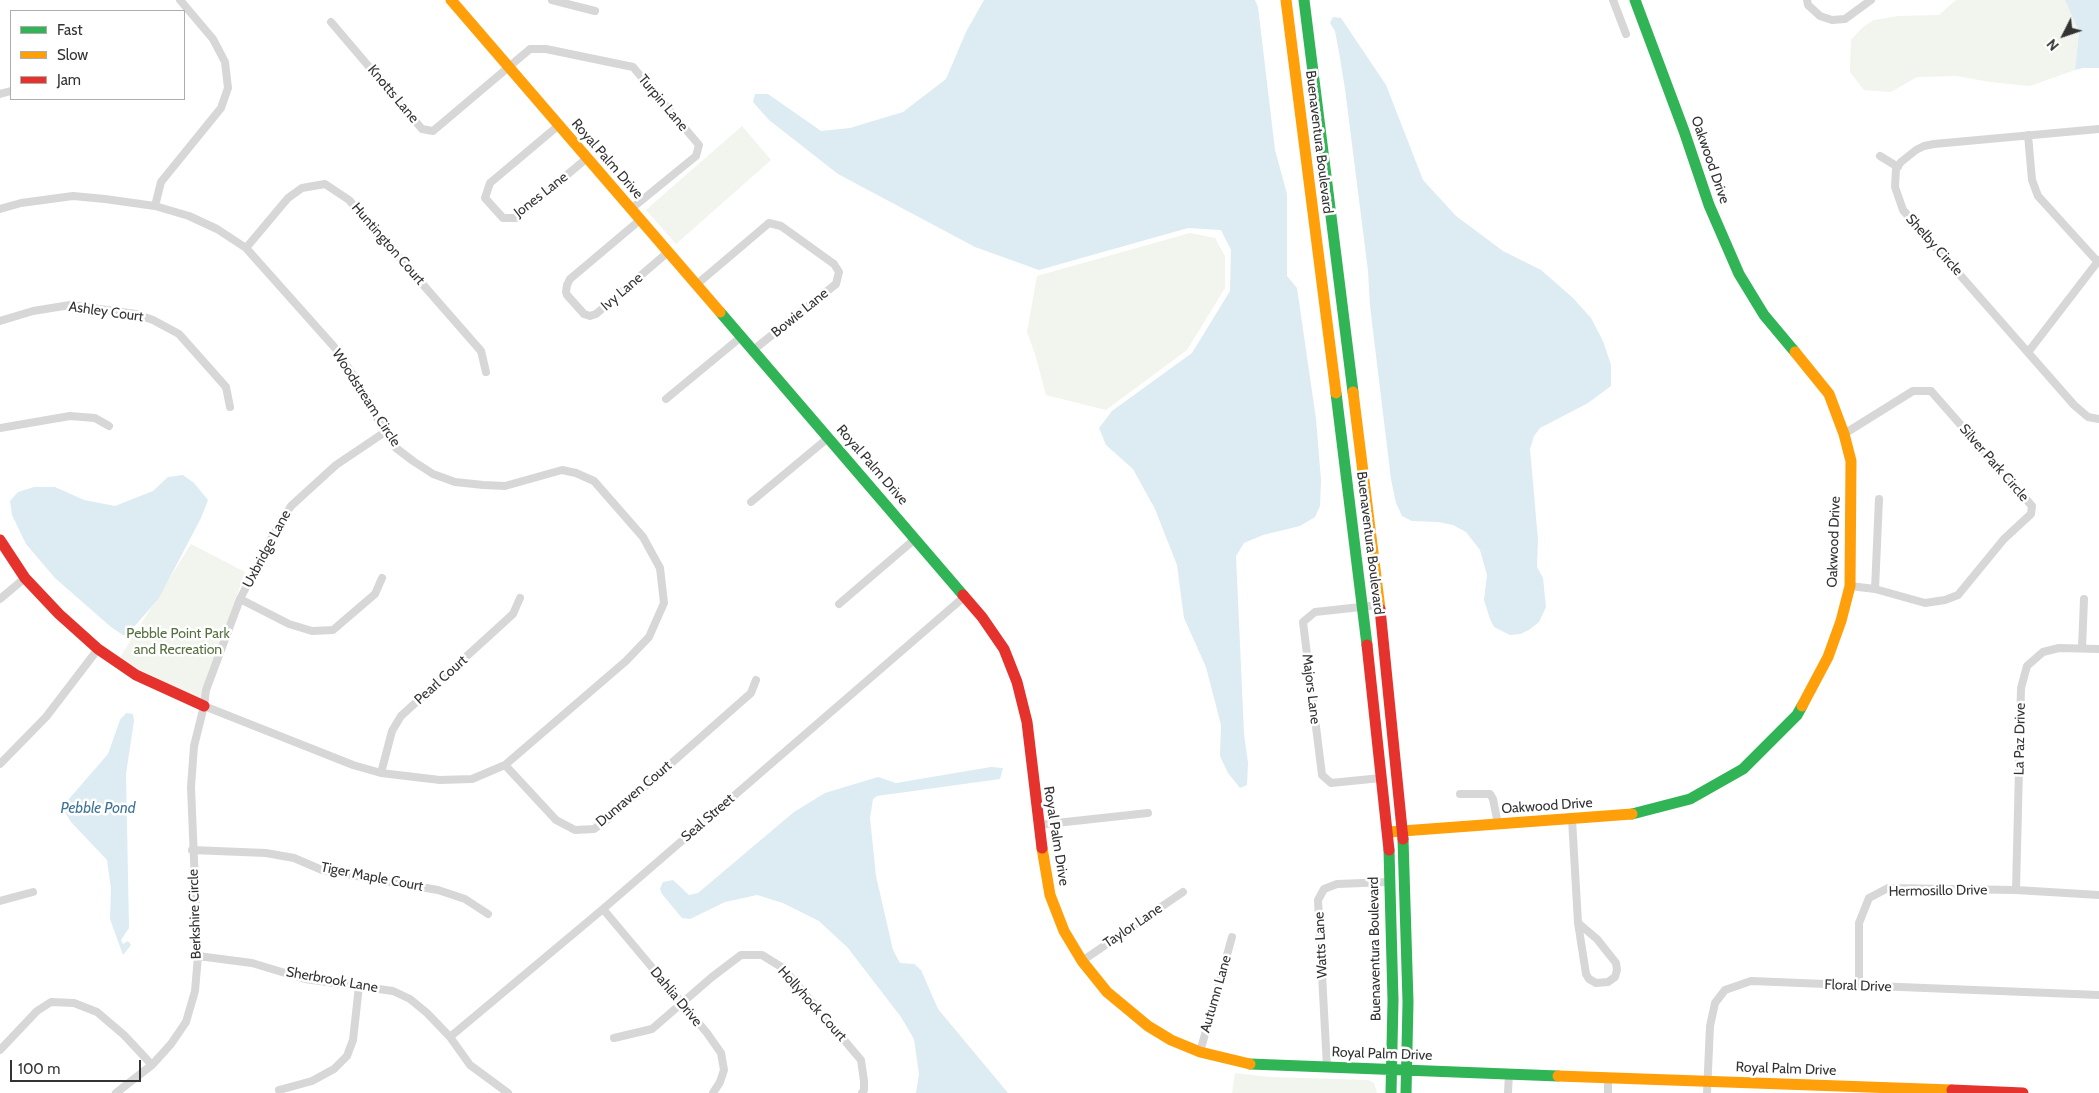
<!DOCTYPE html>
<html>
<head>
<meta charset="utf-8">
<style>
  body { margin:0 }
  #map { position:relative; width:2099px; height:1093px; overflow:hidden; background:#fff; font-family:Cabin,sans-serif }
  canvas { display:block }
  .legend { position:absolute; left:10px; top:10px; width:175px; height:90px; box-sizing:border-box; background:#fff; border:1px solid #adadad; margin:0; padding:6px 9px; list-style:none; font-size:15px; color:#333 }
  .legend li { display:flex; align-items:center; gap:10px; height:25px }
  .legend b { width:25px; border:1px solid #adadad }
  .north { position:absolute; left:2039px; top:10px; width:50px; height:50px; -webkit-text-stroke:4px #fff; paint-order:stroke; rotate:229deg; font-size:14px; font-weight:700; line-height:20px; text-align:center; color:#333 }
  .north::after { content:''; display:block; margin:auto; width:18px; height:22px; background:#333; clip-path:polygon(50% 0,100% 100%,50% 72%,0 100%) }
  .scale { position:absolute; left:10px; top:1060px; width:131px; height:22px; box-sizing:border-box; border:2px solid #333; border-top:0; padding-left:6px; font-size:15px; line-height:18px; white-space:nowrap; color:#333; -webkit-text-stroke:4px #fff; paint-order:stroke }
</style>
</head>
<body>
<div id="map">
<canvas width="2099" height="1093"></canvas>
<ul class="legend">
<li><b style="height:6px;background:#30b455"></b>Fast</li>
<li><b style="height:6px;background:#ff9f0a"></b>Slow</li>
<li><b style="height:6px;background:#e5322d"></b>Jam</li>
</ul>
<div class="north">N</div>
<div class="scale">100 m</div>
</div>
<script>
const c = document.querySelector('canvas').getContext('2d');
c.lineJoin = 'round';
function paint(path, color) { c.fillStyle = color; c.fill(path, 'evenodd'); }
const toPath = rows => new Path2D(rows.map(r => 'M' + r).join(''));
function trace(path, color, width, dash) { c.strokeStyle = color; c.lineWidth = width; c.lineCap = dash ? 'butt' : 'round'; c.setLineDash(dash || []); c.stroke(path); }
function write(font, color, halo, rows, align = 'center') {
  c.font = font + ' Cabin,sans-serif'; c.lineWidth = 5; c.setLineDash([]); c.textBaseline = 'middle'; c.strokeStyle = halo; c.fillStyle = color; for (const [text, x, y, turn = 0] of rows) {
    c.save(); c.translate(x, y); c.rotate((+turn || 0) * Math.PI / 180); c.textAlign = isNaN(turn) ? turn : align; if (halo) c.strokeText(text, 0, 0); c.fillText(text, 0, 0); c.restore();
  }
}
paint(toPath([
  [1956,0,2065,0,2079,32,2075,70,2030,86,1990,82,1957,76,1917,77,1891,92,1864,90,1850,72,1851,40,1863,27,1874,20,1899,16,1939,15],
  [742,126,771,160,676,244,646,210],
  [1190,233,1215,238,1225,256,1225,288,1187,350,1106,410,1046,395,1035,354,1027,332,1037,276],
  [191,544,245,572,201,700,119,659],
  [1235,1073,1269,1077,1368,1080,1374,1083,1377,1093,1232,1093]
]), '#f1f5ed');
paint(toPath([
  [984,0,1255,0,1258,7,1275,150,1287,194,1287,276,1297,288,1316,419,1321,480,1320,506,1315,517,1300,526,1263,535,1244,543,1236,556,1244,734,1248,763,1247,785,1240,788,1228,773,1220,756,1221,725,1206,667,1184,618,1177,565,1155,509,1133,469,1106,445,1099,428,1112,411,1192,353,1230,291,1231,250,1221,230,1188,228,1039,270,975,247,838,174,769,120,753,102,755,94,768,94,821,131,850,128,903,112,946,79,966,32],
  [2065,0,2099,0,2099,68,2083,68,2075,70,2079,32],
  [1333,17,1341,18,1386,85,1423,180,1456,216,1503,251,1541,270,1573,298,1591,318,1603,341,1611,365,1611,386,1588,403,1540,428,1534,436,1530,449,1538,540,1537,567,1543,578,1546,607,1539,622,1529,630,1520,634,1510,635,1494,627,1490,619,1484,600,1487,575,1480,550,1466,532,1453,525,1438,522,1412,521,1402,516,1396,503,1391,479,1370,306,1368,271,1345,89,1339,52,1335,31,1330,23],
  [183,475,194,483,208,500,201,518,159,598,127,635,123,635,111,627,55,578,26,544,12,515,10,501,18,492,34,487,55,487,84,500,115,506,153,491,168,477],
  [126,713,133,714,134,721,126,774,129,928,121,940,123,944,128,941,131,945,123,955,110,919,111,889,107,860,71,822,62,807,108,754,120,720],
  [991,767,1003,768,1000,779,877,796,873,799,870,818,876,876,893,950,900,963,914,964,921,970,938,1009,1008,1093,916,1093,919,1074,914,1039,901,1017,848,948,819,921,783,903,757,895,725,902,690,919,682,918,662,894,660,889,663,882,673,880,689,895,698,893,794,812,825,793,878,777,896,783]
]), '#ddebf3');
trace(toPath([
  [552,0,595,11],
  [1613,0,1626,34],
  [1807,0,1808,5,1820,16,1832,20,1845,19,1871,0],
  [331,22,422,129,433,131,530,49,546,49,633,67,699,145,696,156,631,209],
  [0,94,11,91],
  [559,125,490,183,485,198,503,218,516,218,587,158],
  [2099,129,1934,144,1924,146,1916,150,1901,162,1896,169,1895,187,1903,210,2074,405,2088,417,2099,419],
  [2028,135,2032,180,2038,196,2097,261],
  [1880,156,1898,167],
  [155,206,161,182,221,108,228,88,225,62,213,39,180,0],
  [0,209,21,203,73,196,105,199,155,206,189,216,217,229,246,248,336,349,354,377,385,432,396,448,413,461,433,474,455,482,483,485,505,486,562,470,576,473,594,481,643,537,660,568,664,603,649,637,626,661,505,765,472,779,440,780,381,773,353,765,204,706],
  [640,220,570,279,567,285,566,292,567,295,584,314,590,316,596,314,668,252],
  [246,248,288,198,302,188,325,184,349,200,481,351,486,372],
  [696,285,769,223,781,226,834,264,839,272,836,284,752,351],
  [0,321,33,311,70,305,136,314,153,320,179,334,226,387,230,407],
  [2029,351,2099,260],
  [666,399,741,337],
  [0,428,70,416,95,418,109,426],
  [1844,434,1913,391,1931,391,2032,506,2031,514,2004,539,1958,595,1945,600,1925,603,1875,589,1850,586],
  [751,502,828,438],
  [1875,589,1879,499],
  [0,599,25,578],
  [240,599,289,624,312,631,333,630,375,594,382,578],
  [839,604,915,539],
  [1379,605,1315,612,1303,622,1322,775,1331,783,1381,778],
  [2082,648,2084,599],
  [0,764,46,717,98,649],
  [505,765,556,820,575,830,594,829,608,819,751,693,756,680],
  [381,773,392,731,401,716,513,614,520,598],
  [1460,794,1490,794,1493,799,1498,824],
  [1572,819,1578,923,1586,974,1589,979,1596,983,1608,982,1615,977,1617,970,1616,963,1597,939,1578,923],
  [1038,825,1148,813],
  [192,850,266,853,294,858,322,870,438,890,465,899,488,914],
  [2016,890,2021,688,2027,666,2043,652,2059,648,2099,649],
  [0,901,33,892],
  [603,909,707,1033,721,1053,724,1070,720,1082,713,1093],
  [198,956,252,963,305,979,393,991,410,999,427,1013,450,1037,470,1065,508,1093],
  [1082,961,1183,892],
  [1859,986,1859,923,1869,898,1888,888,2016,890,2099,895],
  [450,1037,603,909,964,597],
  [614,1038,652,1029,712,977,741,955,762,955,783,968,861,1060,864,1081,864,1090,862,1093],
  [0,1050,37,1011,51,1002,74,1003,97,1012,124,1035,152,1065],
  [1200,1052,1232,937],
  [1327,1067,1318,900,1324,889,1337,884,1389,882],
  [279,1090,312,1081,334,1069,347,1056,353,1040,359,986],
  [116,1093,152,1065,171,1044,186,1022,195,991,198,956,191,787,194,746,204,706,206,690,240,599,272,537,291,506,336,465,385,432],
  [1508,1093,1509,1073],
  [1608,1093,1608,1077],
  [1707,1093,1710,1026,1715,1003,1725,990,1751,981,2099,995]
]), '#d7d7d7', 8);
trace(toPath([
  [1304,0,1353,392],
  [1635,0,1684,131,1709,205,1739,274,1764,315,1795,352],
  [720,312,963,595],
  [1336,393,1367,645],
  [1632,814,1690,799,1743,769,1797,715,1802,706],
  [1403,839,1408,1002,1406,1093],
  [1389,850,1393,1000,1391,1093],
  [1250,1064,1558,1076]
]), '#30b455', 11);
trace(toPath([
  [451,0,720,312],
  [1286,0,1336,393],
  [1795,352,1829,394,1844,434,1851,461,1850,586,1841,621,1828,657,1802,706],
  [1353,392,1380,609],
  [1389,832,1632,814],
  [1042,848,1050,895,1064,931,1082,961,1107,992,1148,1026,1171,1040,1200,1052,1250,1064],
  [1558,1076,1952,1090]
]), '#ff9f0a', 11);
trace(toPath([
  [0,540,25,578,59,614,98,649,136,675,204,706],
  [963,595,982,617,1004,649,1017,682,1027,722,1042,848],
  [1380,609,1403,839],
  [1367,645,1389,850],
  [1952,1090,2023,1093]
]), '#e5322d', 11);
write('14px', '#333', '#fff', [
  ["Knotts Lane",393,94,50],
  ["Turpin Lane",663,103,50],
  ["Buenaventura Boulevard",1319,142,83],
  ["Royal Palm Drive",607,159,49],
  ["Oakwood Drive",1710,160,71],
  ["Jones Lane",541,195,-38],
  ["Huntington Court",388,244,49],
  ["Shelby Circle",1934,245,48],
  ["Ivy Lane",622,292,-41],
  ["Ashley Court",106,312,8],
  ["Bowie Lane",800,313,-39],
  ["Woodstream Circle",366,398,57],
  ["Silver Park Circle",1994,463,49],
  ["Royal Palm Drive",872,465,49],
  ["Oakwood Drive",1834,542,-88],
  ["Buenaventura Boulevard",1370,543,83],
  ["Uxbridge Lane",267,549,-62],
  ["Pearl Court",441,680,-42],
  ["Majors Lane",1311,689,83],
  ["La Paz Drive",2020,739,-89],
  ["Dunraven Court",634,794,-40],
  ["Oakwood Drive",1547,806,-4],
  ["Seal Street",708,818,-41],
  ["Royal Palm Drive",1056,836,81],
  ["Tiger Maple Court",372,877,11],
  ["Hermosillo Drive",1938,891,-1],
  ["Berkshire Circle",195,914,-92],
  ["Taylor Lane",1133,926,-34],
  ["Watts Lane",1321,945,-93],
  ["Buenaventura Boulevard",1375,949,-91],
  ["Sherbrook Lane",332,980,10],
  ["Floral Drive",1858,986,2],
  ["Autumn Lane",1216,994,-74],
  ["Dahlia Drive",676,997,50],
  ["Hollyhock Court",812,1004,48],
  ["Royal Palm Drive",1382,1054,2],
  ["Royal Palm Drive",1786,1069,2]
]);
write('14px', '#56703f', '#fff', [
  ["Pebble Point Park",178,634],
  ["and Recreation",178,650]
]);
write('italic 15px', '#3f7597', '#fff', [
  ["Pebble Pond",98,809]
]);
</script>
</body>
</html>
